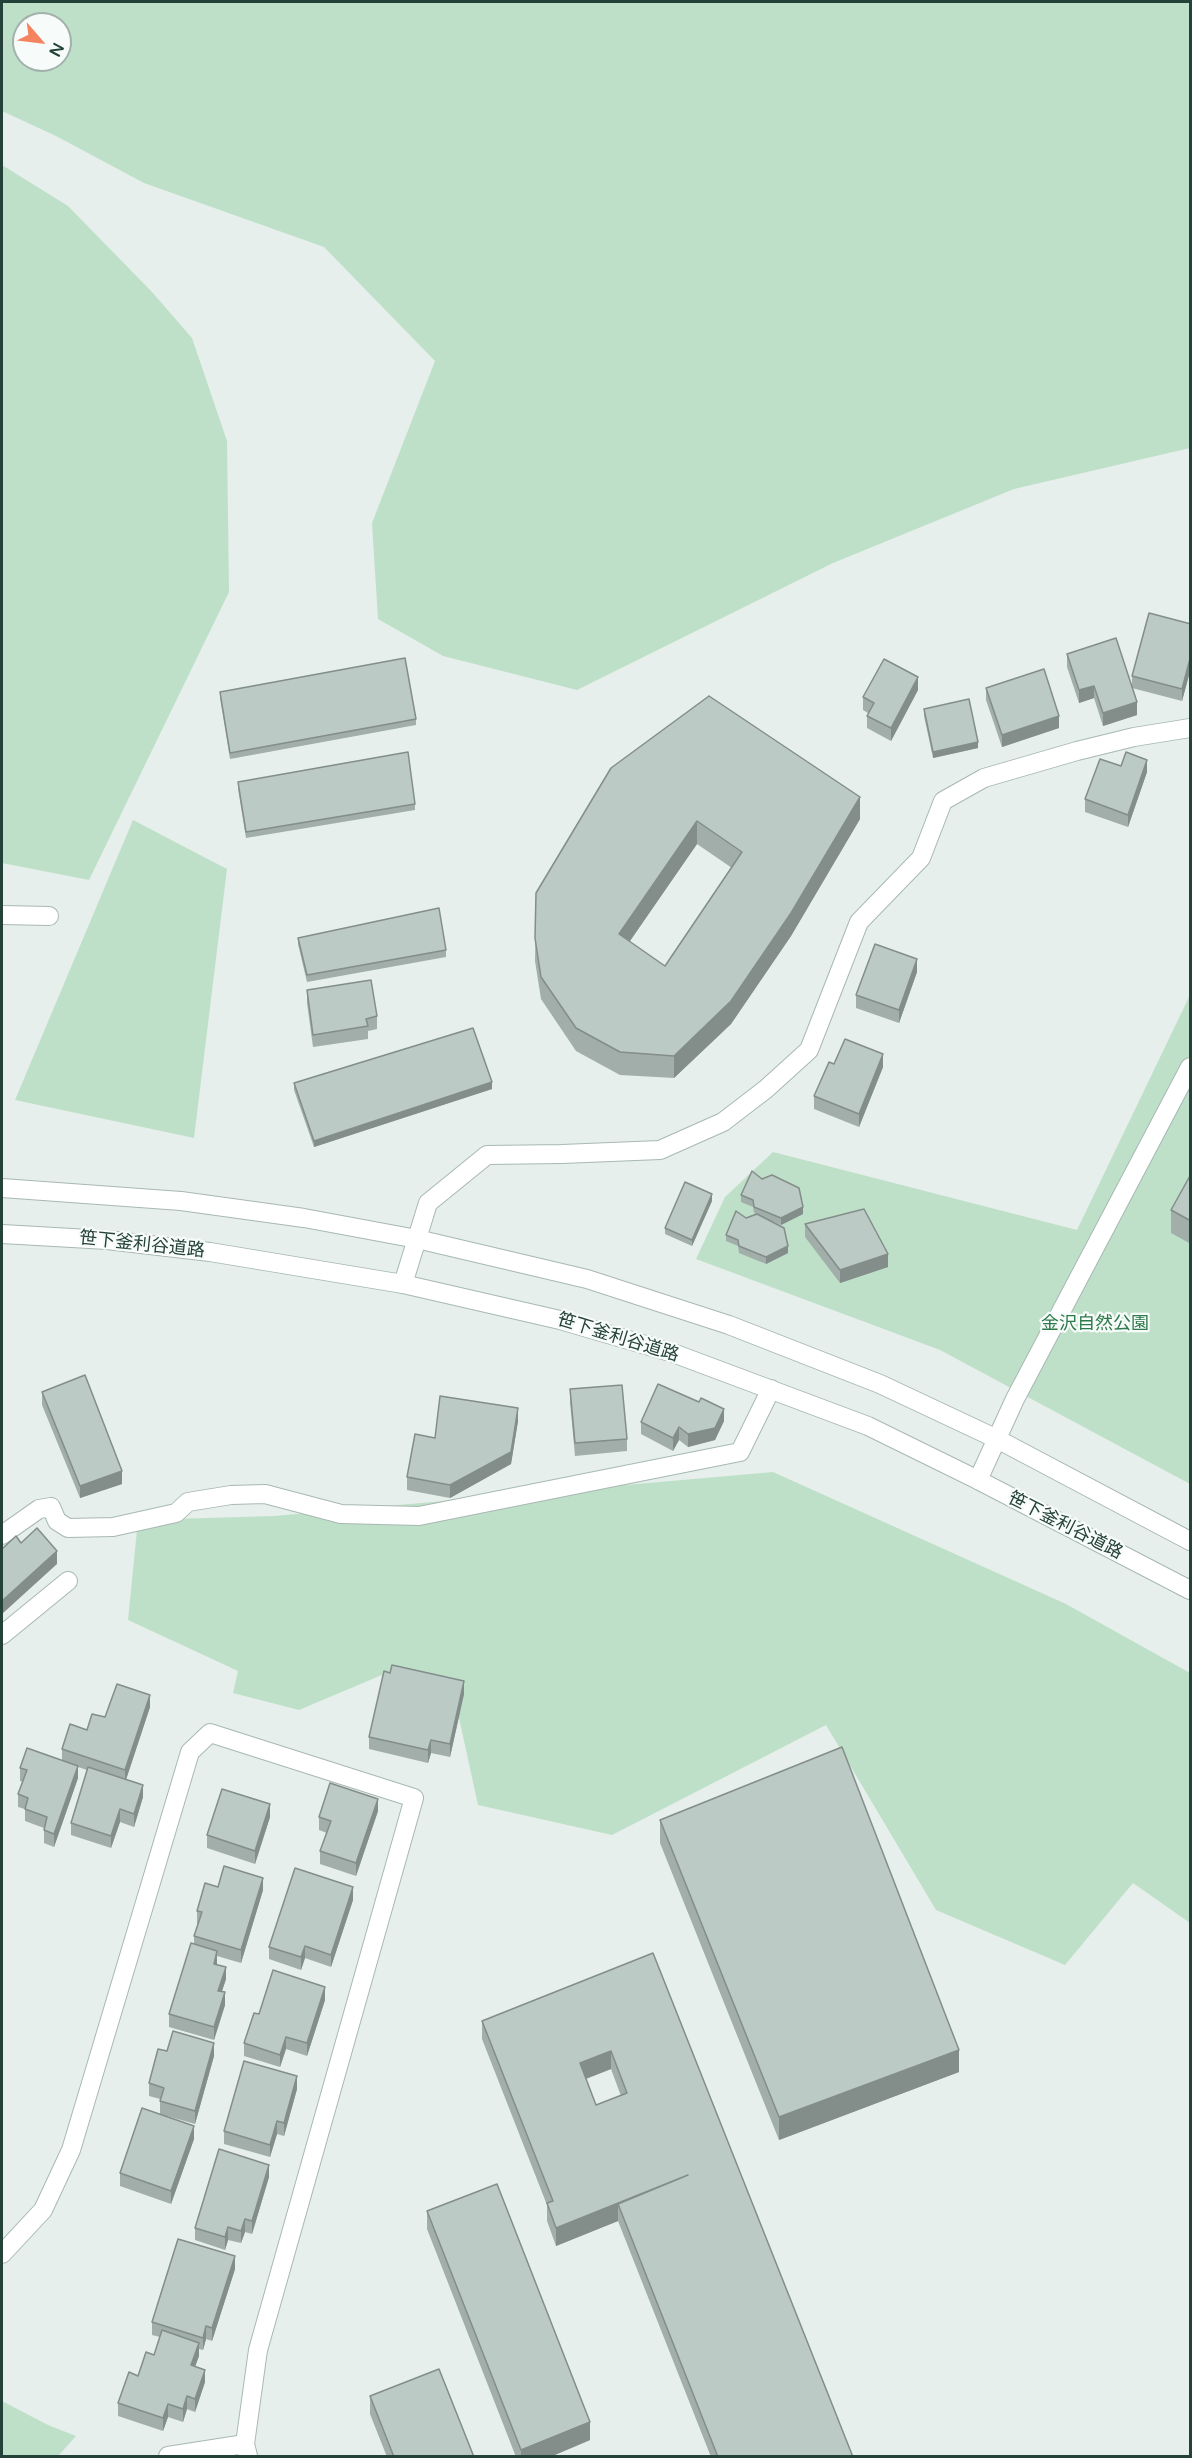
<!DOCTYPE html>
<html>
<head>
<meta charset="utf-8">
<style>
  body { margin:0 }
  #map { position:relative; width:1192px; height:2458px; overflow:hidden; background:#e6efeb; font-family:"Varela Round",sans-serif }
  canvas { display:block }
  .frame { position:absolute; inset:0; border:3px solid #24423a; pointer-events:none }
  .north { position:absolute; left:12px; top:12px; width:60px; height:60px; box-sizing:border-box; background:#f7fbf9; border:2px solid #a3b1ad; border-radius:50%; rotate:118deg; font-size:16px; font-weight:700; line-height:24px; text-align:center; color:#24423a }
  .north::after { content:''; display:block; margin:auto; width:21px; height:27px; background:#f4845f; clip-path:polygon(50% 0,100% 100%,50% 72%,0 100%) }
</style>
</head>
<body>
<div id="map">
<canvas width="1192" height="2458"></canvas>
<div class="frame"></div>
<div class="north">N</div>
</div>
<script>
const c = document.querySelector('canvas').getContext('2d');
c.lineJoin = 'round';
function paint(path, color) { c.fillStyle = color; c.fill(path, 'evenodd'); }
const toPath = rows => new Path2D(rows.map(r => 'M' + r).join(''));
function trace(path, color, width, dash) { c.strokeStyle = color; c.lineWidth = width; c.lineCap = dash ? 'butt' : 'round'; c.setLineDash(dash || []); c.stroke(path); }
function write(font, color, halo, rows, align = 'center') {
  c.font = font + ' "Varela Round","Noto Sans JP",sans-serif'; c.lineWidth = 4.5; c.setLineDash([]); c.textBaseline = 'middle'; c.strokeStyle = halo; c.fillStyle = color; for (const [text, x, y, turn = 0] of rows) {
    c.save(); c.translate(x, y); c.rotate((+turn || 0) * Math.PI / 180); c.textAlign = isNaN(turn) ? turn : align; if (halo) c.strokeText(text, 0, 0); c.fillText(text, 0, 0); c.restore();
  }
}
paint(toPath([
  [2,2,1190,2,1190,448,1014,489,833,563,577,690,443,656,378,619,372,523,435,361,324,247,144,183,56,136,2,111],
  [24,24,60,24,60,60,24,60],
  [2,165,68,206,152,292,192,338,227,441,229,592,89,880,2,863],
  [133,820,227,869,194,1138,15,1100],
  [1190,995,1190,1484,940,1350,696,1259,725,1197,773,1152,1077,1230],
  [773,1472,1066,1604,1190,1673,1190,1923,1133,1883,1065,1965,936,1910,826,1725,612,1835,478,1805,454,1695,389,1672,299,1710,233,1693,238,1671,128,1620,138,1520,274,1516],
  [2,2401,48,2425,76,2436,58,2456,2,2456]
]), '#bfe0c8');
const service = toPath([
  [2,915,49,916],
  [978,1480,1015,1399,1190,1067],
  [2,1535,39,1509,51,1507,57,1521,68,1528,113,1527,176,1513,188,1502,231,1495,265,1494,341,1514,419,1516,740,1452,771,1389],
  [2,1635,68,1581]
]);
const minor = toPath([
  [403,1284,428,1203,487,1155,562,1154,660,1150,723,1122,766,1089,809,1050,859,922,921,858,943,801,984,778,1077,751,1134,737,1190,728],
  [168,2456,245,2444]
]);
const tertiary = toPath([
  [2,1188,181,1201,304,1218,417,1239,587,1279,729,1325,880,1384,997,1439,1190,1541],
  [2,1234,107,1240,210,1252,403,1284,560,1320,673,1353,868,1426,978,1480,1190,1590],
  [2,2254,43,2210,71,2150,190,1752,210,1733,414,1798,258,2350,245,2444,248,2456]
]);
trace(service, '#a8b8b2', 20);
trace(minor, '#a8b8b2', 20);
trace(tertiary, '#a8b8b2', 20);
trace(service, '#fff', 18);
trace(minor, '#fff', 18);
trace(tertiary, '#fff', 18);
paint(toPath([
  [1191,624,1191,668,1182,701,1132,688,1137,715,1103,726,1094,698,1079,703,1067,667,1067,654,1132,687,1132,676],
  [986,688,1059,728,1002,747,986,700],
  [918,690,891,741,867,728,867,716,868,713,863,710,863,697],
  [220,692,416,719,416,725,230,759,220,698],
  [924,709,978,748,933,758,924,716],
  [1121,766,1147,772,1128,827,1085,812,1085,799],
  [611,768,860,819,791,936,731,1024,674,1078,620,1075,576,1051,541,999,535,961,536,893],
  [697,844,732,868,665,966,629,942],
  [238,782,415,804,415,810,246,838,238,789],
  [298,938,446,950,446,957,307,982,298,944],
  [917,972,899,1023,856,1008,856,995],
  [307,990,377,1016,377,1029,368,1031,368,1039,313,1047,307,1003],
  [834,1064,883,1067,859,1127,814,1109,814,1096],
  [294,1083,492,1089,314,1147,294,1090],
  [1191,1174,1191,1244,1171,1233,1171,1210],
  [741,1195,803,1214,781,1225,762,1217,788,1253,766,1264,739,1253,738,1246,726,1241,726,1235,756,1214,754,1213,753,1207,741,1202],
  [712,1201,692,1246,665,1234,665,1228],
  [805,1224,888,1267,840,1283,805,1237],
  [570,1389,627,1439,627,1451,575,1456,570,1402],
  [42,1392,122,1484,80,1498,42,1405],
  [518,1421,511,1464,450,1498,407,1490,407,1477,435,1438],
  [724,1421,715,1440,688,1447,679,1440,673,1451,641,1434,641,1422],
  [464,1694,450,1757,431,1753,428,1763,369,1749,369,1737],
  [150,1707,126,1779,143,1797,134,1827,120,1822,111,1848,71,1835,71,1823,87,1770,78,1767,78,1778,54,1847,44,1843,44,1828,25,1821,25,1809,18,1807,18,1794,23,1782,20,1781,20,1768,62,1760,62,1749,87,1730,105,1717],
  [378,1811,356,1876,320,1864,320,1851,327,1833,319,1830,319,1817],
  [270,1817,255,1864,207,1848,207,1835],
  [660,1820,959,2072,779,2140,660,1843],
  [218,1887,263,1890,241,1963,217,1956,217,1964,226,1979,222,1991,225,2005,214,2040,169,2027,169,2014,194,1945,194,1936,198,1924,197,1924,197,1911],
  [353,1900,331,1967,305,1958,301,1970,269,1959,269,1947],
  [653,1953,853,2457,711,2457,618,2221,556,2246,547,2221,547,2205,482,2039,482,2021],
  [611,2069,621,2096,596,2105,586,2079],
  [325,2000,307,2056,286,2049,280,2067,244,2056,244,2043,259,2014],
  [167,2051,214,2056,195,2124,160,2114,160,2099,149,2096,149,2083],
  [297,2089,284,2136,277,2134,270,2157,224,2144,224,2131],
  [194,2139,171,2204,120,2186,120,2173],
  [269,2177,252,2234,245,2232,241,2243,228,2240,225,2250,195,2240,195,2228],
  [427,2211,590,2440,550,2457,516,2457,427,2229],
  [235,2269,212,2341,206,2339,203,2350,199,2349,199,2356,195,2366,205,2382,195,2412,187,2409,183,2422,168,2417,163,2431,118,2416,118,2403,154,2355,160,2337,152,2335,152,2322],
  [370,2396,474,2457,387,2457,370,2414]
]), '#a1aea9');
paint(toPath([
  [1191,655,1191,668,1182,701,1182,689],
  [918,677,918,690,891,741,891,728],
  [1094,686,1094,698,1079,703,1079,690],
  [1137,702,1137,715,1103,726,1103,713],
  [1059,716,1059,728,1002,747,1002,735],
  [978,742,978,748,933,758,933,752],
  [1147,760,1147,772,1128,827,1128,815],
  [860,797,860,819,791,936,731,1024,674,1078,674,1056],
  [697,821,697,844,619,957,619,934],
  [917,959,917,972,899,1023,899,1010],
  [883,1054,883,1067,859,1127,859,1114],
  [492,1082,492,1089,314,1147,314,1141],
  [712,1194,712,1201,692,1246,692,1240],
  [803,1207,803,1214,781,1225,781,1218],
  [788,1246,788,1253,766,1264,766,1257],
  [888,1254,888,1267,840,1283,840,1270],
  [518,1408,518,1421,511,1464,450,1498,450,1485],
  [724,1409,724,1421,715,1440,688,1447,688,1434],
  [679,1427,679,1440,673,1451,673,1438],
  [122,1471,122,1484,80,1498,80,1486],
  [57,1551,57,1564,2,1614,2,1601],
  [464,1681,464,1694,450,1757,450,1744],
  [150,1695,150,1707,125,1783,125,1770],
  [431,1740,431,1753,428,1763,428,1750],
  [78,1766,78,1778,54,1847,54,1834],
  [143,1785,143,1797,134,1827,134,1814],
  [378,1799,378,1811,356,1876,356,1863],
  [270,1804,270,1817,255,1864,255,1851],
  [120,1809,120,1822,111,1848,111,1836],
  [263,1878,263,1890,241,1963,241,1950],
  [353,1887,353,1900,331,1967,331,1955],
  [305,1946,305,1958,301,1970,301,1957],
  [217,1951,217,1964,214,1976,214,1964],
  [226,1967,226,1979,218,2003,218,1991],
  [325,1987,325,2000,307,2056,307,2043],
  [225,1992,225,2005,214,2040,214,2027],
  [286,2037,286,2049,280,2067,280,2055],
  [214,2043,214,2056,195,2124,195,2111],
  [959,2050,959,2072,779,2140,779,2117],
  [611,2051,611,2069,580,2081,580,2063],
  [297,2076,297,2089,284,2136,284,2123],
  [277,2121,277,2134,270,2157,270,2145],
  [194,2126,194,2139,171,2204,171,2191],
  [269,2165,269,2177,252,2234,252,2221],
  [688,2175,618,2204,618,2221,556,2246,556,2228],
  [245,2219,245,2232,241,2243,241,2231],
  [228,2227,228,2240,225,2250,225,2237],
  [235,2256,235,2269,212,2341,212,2328],
  [206,2326,206,2339,203,2350,203,2338],
  [199,2343,199,2356,191,2378,191,2365],
  [205,2370,205,2382,195,2412,195,2399],
  [187,2396,187,2409,183,2422,183,2409],
  [168,2404,168,2417,163,2431,163,2418],
  [590,2422,590,2440,550,2457,521,2457,521,2450]
]), '#838d89');
const building = toPath([
  [1149,613,1191,624,1191,655,1182,689,1132,676,1149,613],
  [1116,638,1137,702,1103,713,1094,686,1079,690,1067,654,1116,638],
  [405,658,416,719,230,753,220,692,405,658],
  [884,659,918,677,891,728,867,716,874,703,863,697,884,659],
  [1044,669,1059,716,1002,735,986,688,1044,669],
  [709,696,860,797,791,913,731,1001,674,1056,620,1052,576,1028,541,977,535,938,536,893,611,768,709,696],
  [697,821,742,852,665,966,619,934,697,821],
  [969,699,978,742,933,752,924,709,969,699],
  [408,752,415,804,246,832,238,782,408,752],
  [1126,752,1147,760,1128,815,1085,799,1100,759,1121,766,1126,752],
  [439,908,446,950,307,975,298,938,439,908],
  [875,944,917,959,899,1010,856,995,875,944],
  [371,980,377,1016,366,1019,368,1026,313,1035,307,990,371,980],
  [473,1028,492,1082,314,1141,294,1083,473,1028],
  [845,1039,883,1054,859,1114,814,1096,829,1062,834,1064,845,1039],
  [752,1171,762,1179,772,1175,799,1188,803,1207,781,1218,754,1207,753,1200,741,1195,752,1171],
  [1191,1174,1191,1221,1171,1210,1191,1174],
  [685,1182,712,1194,692,1240,665,1228,685,1182],
  [864,1209,888,1254,840,1270,805,1224,864,1209],
  [736,1211,746,1218,757,1214,784,1228,788,1246,766,1257,739,1246,738,1240,726,1235,736,1211],
  [85,1375,122,1471,80,1486,42,1392,85,1375],
  [658,1384,699,1402,701,1398,724,1409,715,1428,688,1434,679,1427,673,1438,641,1422,658,1384],
  [622,1385,627,1439,575,1443,570,1389,622,1385],
  [440,1396,518,1408,511,1452,450,1485,407,1477,415,1434,435,1438,440,1396],
  [37,1528,57,1551,2,1601,2,1549,16,1536,21,1543,37,1528],
  [392,1665,464,1681,450,1744,431,1740,428,1750,369,1737,384,1671,390,1673,392,1665],
  [117,1684,150,1695,125,1770,62,1749,70,1724,87,1730,92,1714,105,1717,117,1684],
  [842,1747,959,2050,779,2117,660,1820,842,1747],
  [27,1748,78,1766,54,1834,44,1830,47,1817,25,1809,28,1798,18,1794,27,1770,20,1768,27,1748],
  [88,1767,143,1785,134,1814,120,1809,111,1836,71,1823,88,1767],
  [330,1783,378,1799,356,1863,320,1851,331,1821,319,1817,330,1783],
  [222,1789,270,1804,255,1851,207,1835,222,1789],
  [224,1866,263,1878,241,1950,194,1936,202,1912,197,1911,205,1883,218,1887,224,1866],
  [295,1868,353,1887,331,1955,305,1946,301,1957,269,1947,295,1868],
  [191,1943,217,1951,214,1964,226,1967,218,1991,225,1992,214,2027,169,2014,191,1943],
  [653,1953,853,2457,718,2457,618,2204,688,2175,556,2228,547,2203,553,2201,482,2021,653,1953],
  [611,2051,627,2093,596,2105,580,2063,611,2051],
  [273,1970,325,1987,307,2043,286,2037,280,2055,244,2043,254,2013,259,2014,273,1970],
  [173,2031,214,2043,195,2111,160,2101,164,2088,149,2083,158,2049,167,2051,173,2031],
  [244,2061,297,2076,284,2123,277,2121,270,2145,224,2131,244,2061],
  [142,2108,194,2126,171,2191,120,2173,142,2108],
  [219,2149,269,2165,252,2221,245,2219,241,2231,228,2227,225,2237,195,2228,219,2149],
  [497,2184,590,2422,521,2450,427,2211,497,2184],
  [178,2239,235,2256,212,2328,206,2326,203,2338,152,2322,178,2239],
  [162,2330,199,2343,191,2365,205,2370,195,2399,187,2396,183,2409,168,2404,163,2418,118,2403,129,2372,138,2376,146,2352,154,2355,162,2330],
  [439,2369,474,2457,394,2457,370,2396,439,2369]
]);
paint(building, '#bbcac4');
trace(building, '#838d89', 1.5);
write('18px', '#24423a', '#f7fbf9', [
  ["笹下釜利谷道路",142,1245,6],
  ["笹下釜利谷道路",618,1338,17],
  ["笹下釜利谷道路",1065,1526,27]
]);
write('18px', '#2d7a4b', '#f7fbf9', [
  ["金沢自然公園",1095,1324]
]);
</script>
</body>
</html>
